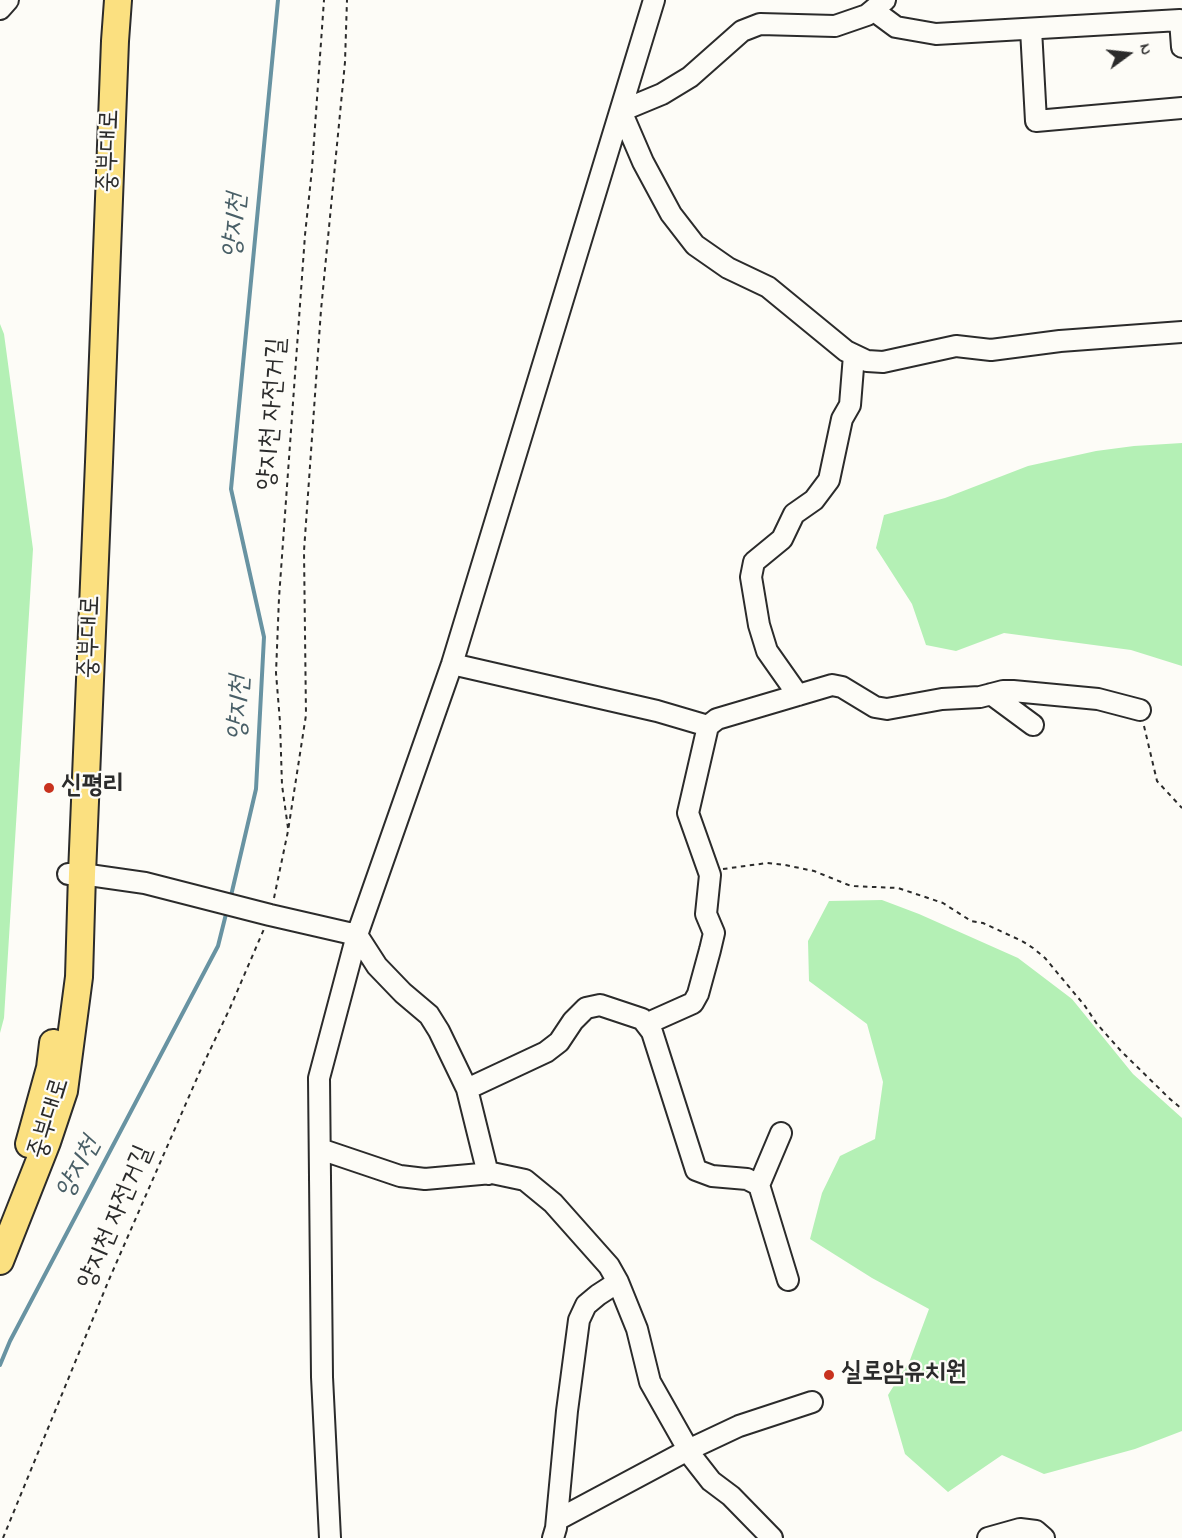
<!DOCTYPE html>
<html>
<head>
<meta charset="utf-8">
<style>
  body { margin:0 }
  #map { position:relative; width:1182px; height:1538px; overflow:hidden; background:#fdfcf7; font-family:"Indie Flower",sans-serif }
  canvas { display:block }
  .north { position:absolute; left:1098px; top:24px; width:60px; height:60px; -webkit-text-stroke:4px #fdfcf7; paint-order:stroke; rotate:75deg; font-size:16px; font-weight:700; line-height:24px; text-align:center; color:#2b2b2b }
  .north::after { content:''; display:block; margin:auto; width:21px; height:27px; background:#2b2b2b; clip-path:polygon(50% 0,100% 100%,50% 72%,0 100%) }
</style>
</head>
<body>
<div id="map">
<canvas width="1182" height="1538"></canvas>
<div class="north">N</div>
</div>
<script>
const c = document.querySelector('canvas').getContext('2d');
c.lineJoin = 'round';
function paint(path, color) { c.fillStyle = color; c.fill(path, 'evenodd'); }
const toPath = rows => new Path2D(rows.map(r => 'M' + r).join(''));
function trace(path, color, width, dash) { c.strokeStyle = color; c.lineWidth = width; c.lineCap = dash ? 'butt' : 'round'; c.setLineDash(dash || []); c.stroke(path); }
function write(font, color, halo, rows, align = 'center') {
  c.font = font + ' "Indie Flower","Poor Story",sans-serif'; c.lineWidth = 4.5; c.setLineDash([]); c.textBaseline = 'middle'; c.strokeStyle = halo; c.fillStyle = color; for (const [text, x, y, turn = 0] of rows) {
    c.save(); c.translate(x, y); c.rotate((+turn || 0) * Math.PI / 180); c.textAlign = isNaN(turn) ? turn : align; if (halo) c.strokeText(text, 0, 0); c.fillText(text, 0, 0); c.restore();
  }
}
paint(toPath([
  [0,324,4,334,33,549,4,1018,0,1033],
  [1182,443,1182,666,1131,650,1004,633,956,651,926,645,912,604,876,548,884,515,945,498,1028,466,1096,451,1134,446],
  [882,900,919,914,1018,958,1072,999,1133,1074,1182,1118,1182,1431,1135,1449,1044,1474,1002,1455,948,1492,905,1454,888,1395,910,1360,929,1309,872,1278,810,1239,822,1193,840,1156,875,1139,883,1082,867,1024,809,981,808,941,829,901]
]), '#b4f0b5');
trace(toPath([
  [230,900,256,789,264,637,231,489,278,0],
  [0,1365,10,1341,218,946,227,910]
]), '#6893a2', 4);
const minor = toPath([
  [885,0,867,15,835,26,760,24,742,31,690,77,662,94,621,111,643,162,671,214,695,245,728,268,768,287,846,351,867,361,883,362,956,346,991,350,1060,341,1182,332],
  [0,9,8,0],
  [873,10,896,27,936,34,1180,20,1182,47],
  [1031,29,1036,121,1182,108],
  [452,664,657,711,708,726],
  [991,694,1033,725],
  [798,695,767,651,759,625,751,577,754,562,782,539,794,514,814,500,829,480,842,419,850,405,854,355],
  [68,874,82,874,145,883,270,915,357,935,452,664,654,0],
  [357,935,377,966,403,993,429,1015,439,1031,467,1089,488,1174],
  [646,1024,693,1003,698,994,710,950,714,933,706,914,710,875,688,813,708,726,717,719,832,685,842,687,875,707,887,709,942,699,980,697,1003,691,1013,691,1098,699,1140,710],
  [467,1089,546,1052,559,1042,573,1021,586,1008,600,1005,642,1019,652,1032,696,1170,712,1176,747,1179,759,1185,788,1280],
  [320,1149,400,1176,425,1179,492,1173,525,1180,553,1203,609,1266,618,1282,637,1329,650,1382,693,1458,711,1481,731,1496,772,1538],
  [759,1185,781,1133],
  [557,1520,688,1450,739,1426,812,1402],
  [330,1538,322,1377,319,1078,357,935],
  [553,1538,556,1528,567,1411,579,1320,586,1305,598,1295,618,1282],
  [988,1538,1020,1529,1036,1531,1044,1538]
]);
const major = toPath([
  [29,1144,50,1068,53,1043],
  [0,1261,47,1142,64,1091,79,977,82,874,99,462,115,41,118,0]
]);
trace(minor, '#2b2b2b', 24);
trace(major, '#2b2b2b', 30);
trace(toPath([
  [1144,726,1157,781,1182,808],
  [288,828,282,785,280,722,276,673,279,598,305,235,312,169,324,0],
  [723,869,767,863,785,865,814,871,851,886,898,888,943,903,971,921,983,923,1022,941,1033,948,1045,958,1085,1006,1097,1024,1121,1051,1170,1099,1182,1109],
  [274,898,288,831,306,715,304,551,321,310,345,62,347,0],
  [3,1538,108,1282,201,1069,230,1008,264,929]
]), '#2b2b2b', 2, [4.5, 4.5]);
trace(minor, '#fdfcf7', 20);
trace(major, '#fbe080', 26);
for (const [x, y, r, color] of [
  [49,788,6,"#c8321e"],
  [829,1375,6,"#c8321e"]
]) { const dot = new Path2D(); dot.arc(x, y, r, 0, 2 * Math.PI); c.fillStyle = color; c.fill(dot); trace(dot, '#fdfcf7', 2); }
write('26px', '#2b2b2b', '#fdfcf7', [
  ["중부대로",111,151,-88],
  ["양지천 자전거길",274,414,-86],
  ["중부대로",92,637,-88],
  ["중부대로",51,1119,-73],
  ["양지천 자전거길",117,1218,-67]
]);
write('bold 26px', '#2b2b2b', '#fdfcf7', [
  ["신평리",61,788],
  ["실로암유치원",841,1375]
], 'left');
write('italic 27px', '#495f67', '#fdfcf7', [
  ["양지천",237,226,-85],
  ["양지천",241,708,-87],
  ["양지천",80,1169,-62]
]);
</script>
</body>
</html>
